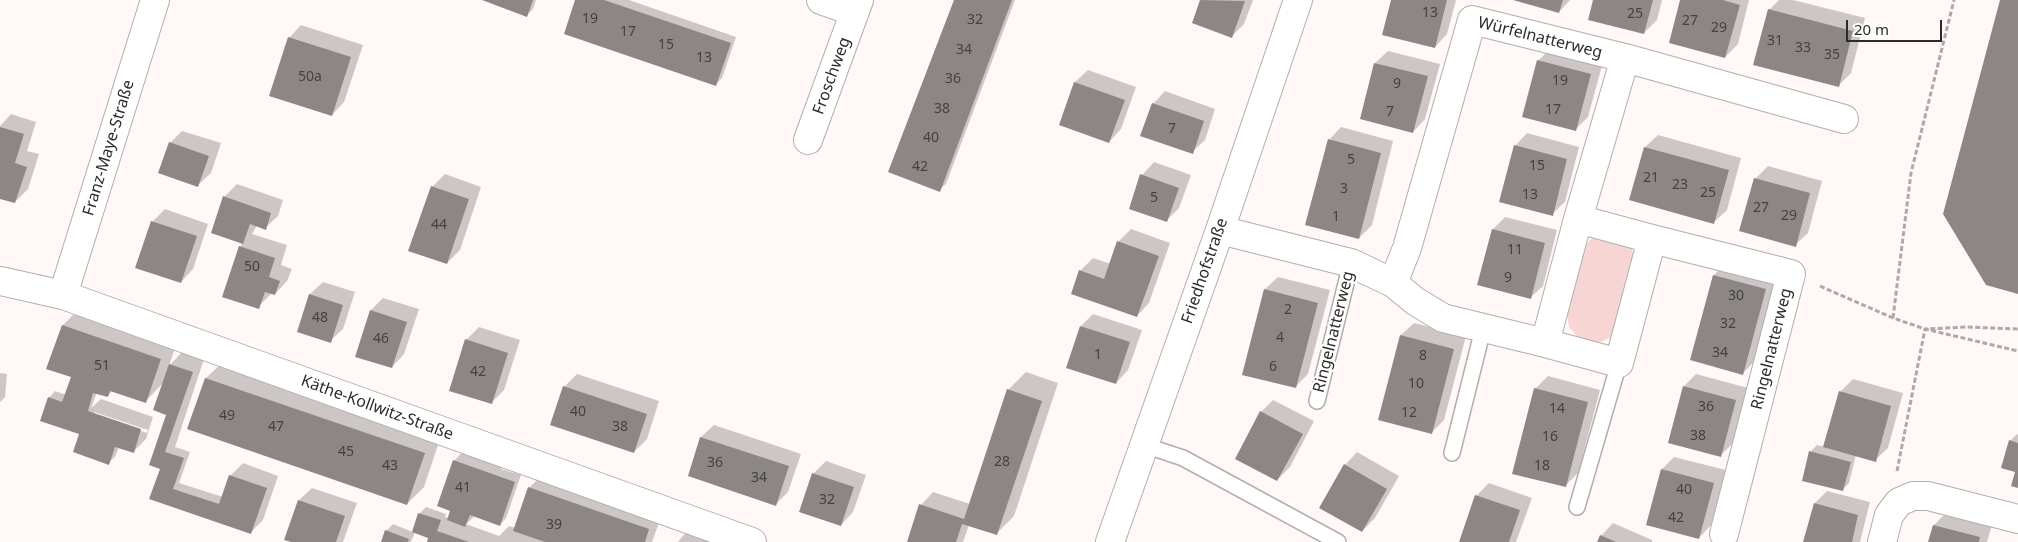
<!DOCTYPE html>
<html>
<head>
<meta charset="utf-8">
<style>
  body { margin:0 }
  #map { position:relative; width:2018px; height:542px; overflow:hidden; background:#fff8f7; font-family:"Noto Sans",sans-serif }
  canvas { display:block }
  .scale { position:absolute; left:1846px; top:20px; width:96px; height:22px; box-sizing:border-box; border:2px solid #2d2a2a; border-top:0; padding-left:6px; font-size:15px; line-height:18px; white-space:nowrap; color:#2d2a2a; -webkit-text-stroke:4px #fff; paint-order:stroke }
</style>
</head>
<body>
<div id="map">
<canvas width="2018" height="542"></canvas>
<div class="scale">20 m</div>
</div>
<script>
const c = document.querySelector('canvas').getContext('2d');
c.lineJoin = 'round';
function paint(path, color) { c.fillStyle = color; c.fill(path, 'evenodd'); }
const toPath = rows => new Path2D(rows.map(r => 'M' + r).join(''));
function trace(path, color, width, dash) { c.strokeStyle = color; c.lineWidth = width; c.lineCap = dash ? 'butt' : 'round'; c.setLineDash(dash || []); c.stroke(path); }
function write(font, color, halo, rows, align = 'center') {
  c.font = font + ' "Noto Sans",sans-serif'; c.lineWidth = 4.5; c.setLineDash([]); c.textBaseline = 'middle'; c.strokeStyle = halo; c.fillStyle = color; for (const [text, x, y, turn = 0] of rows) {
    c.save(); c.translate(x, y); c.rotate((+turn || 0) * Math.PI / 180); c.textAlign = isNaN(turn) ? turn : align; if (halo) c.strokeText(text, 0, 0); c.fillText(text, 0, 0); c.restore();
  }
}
paint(toPath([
  [1605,233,1623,239,1635,254,1614,336,1598,343,1581,340,1569,327,1566,306,1576,257,1591,239]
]), '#f7d5d2');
paint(toPath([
  [485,0,536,0,533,9,527,15],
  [577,0,629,0,736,37,722,78,715,85],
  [955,0,1015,0,946,184,939,190],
  [1201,0,1253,0,1244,24,1232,36,1193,23],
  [1392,0,1456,0,1447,34,1435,47],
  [1515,0,1570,0,1559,12],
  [1594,0,1662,0,1657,20,1644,33],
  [1682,0,1749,0,1738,44,1725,57],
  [1779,0,1793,0,1865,18,1851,73,1838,86,1769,10],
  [301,25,363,45,344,102,332,115,289,38],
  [1551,48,1603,62,1588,117,1576,129,1538,61],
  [1388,51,1440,64,1425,119,1413,132,1375,63],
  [1088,70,1136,87,1121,129,1109,142,1060,124,1075,82],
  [1165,91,1215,109,1205,140,1192,152,1153,104],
  [11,114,36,122,27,151,39,154,28,189,15,202,0,197,0,126],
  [1341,127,1393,141,1372,225,1359,238,1329,140],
  [182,131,221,143,211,173,198,185,170,143],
  [1527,133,1579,147,1565,202,1552,214,1515,146],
  [1658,135,1741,158,1727,210,1714,222,1645,147],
  [1154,162,1191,175,1179,208,1166,221,1142,175],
  [1768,166,1822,181,1808,233,1795,245,1755,179],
  [445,174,481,187,460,250,447,263,432,187],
  [237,184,283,200,278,216,265,228,257,225,252,234,287,245,281,265,292,269,287,281,275,294,272,293,258,307,240,247,243,243,212,233,224,197],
  [165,209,208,224,193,269,181,282,152,222],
  [1505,217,1557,230,1543,286,1530,298,1493,229],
  [1131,229,1170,243,1149,303,1137,316,1073,293,1081,270,1093,258,1111,264,1118,242],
  [1727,263,1778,277,1755,361,1743,373,1691,359,1714,275],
  [1278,277,1330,290,1308,374,1295,387,1265,289],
  [323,282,355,292,343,329,330,341,298,331,310,294],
  [383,298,419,309,404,354,392,367,356,356,371,310],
  [80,308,177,342,169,366,182,352,204,359,175,447,190,452,179,483,223,497,230,476,243,463,278,476,263,520,251,532,151,498,161,468,167,414,163,383,145,402,113,390,107,396,97,392,91,408,101,399,153,417,146,439,133,452,119,447,115,457,108,463,80,434,49,398,55,391,66,395,72,377,63,325],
  [94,412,148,430,147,433,94,414],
  [1093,314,1142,330,1128,370,1116,383,1081,326],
  [1414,323,1466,336,1444,420,1431,433,1380,419,1401,335],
  [479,327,520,340,504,390,491,403,466,340],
  [224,361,441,436,424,487,407,504,189,429,206,378],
  [1026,372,1058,383,1014,516,996,534,969,525,963,542,909,542,921,505,933,492,970,504,1008,390],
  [0,373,7,374,5,397,0,402],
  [577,374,659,401,647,439,634,452,564,387],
  [1696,374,1748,388,1733,443,1721,455,1684,386],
  [1548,376,1600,390,1578,473,1565,486,1535,389],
  [1853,379,1903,393,1888,448,1875,460,1856,455,1849,483,1842,490,1810,452,1817,445,1825,447,1841,391],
  [1273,400,1314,421,1290,467,1277,480,1261,412],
  [714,425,801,454,788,492,776,504,701,437],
  [2017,434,2018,435,2018,487,2010,441],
  [466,448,504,461,501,469,521,475,506,518,500,525,475,516,466,524,499,536,509,526,516,528,529,488,542,475,661,517,652,542,428,542,430,537,415,532,411,542,382,542,386,531,393,524,413,532,419,514,426,507,446,514,445,517,449,518,452,510,454,461],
  [1357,452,1399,476,1375,518,1362,531,1345,465],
  [1674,457,1726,470,1711,525,1699,538,1662,469],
  [826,461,866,475,853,512,841,525,813,474],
  [1489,483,1532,498,1516,542,1460,542,1476,496],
  [312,488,357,503,343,542,295,542,286,539,299,500],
  [1827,491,1870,502,1860,542,1804,542,1815,503],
  [1946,513,1992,525,1987,542,1929,542,1934,525],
  [1613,523,1652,540,1652,542,1598,542,1601,536],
  [691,526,739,542,678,542]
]), '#0003');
paint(toPath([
  [482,0,533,0,527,17],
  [575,0,604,0,731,43,716,86,564,34],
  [954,0,1012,0,940,192,888,172],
  [1200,0,1245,1,1232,38,1192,23],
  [1391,0,1447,0,1435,48,1382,35],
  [1513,0,1563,0,1559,13],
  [1593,0,1653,0,1644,34,1588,20],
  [1680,0,1723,0,1740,5,1725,58,1669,43],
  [2000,0,2018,0,2018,294,1986,285,1943,214],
  [1768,9,1853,31,1839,87,1753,65],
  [288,37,351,57,332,116,269,96],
  [1537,60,1591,74,1576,131,1522,117],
  [1374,63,1428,76,1413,133,1360,119],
  [1074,82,1125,100,1109,143,1059,125],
  [1152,103,1204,121,1193,154,1140,136],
  [0,127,24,134,15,163,27,167,15,203,0,199],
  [1328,139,1381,153,1359,239,1305,225],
  [169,142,209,156,198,187,158,173],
  [1514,145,1567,159,1553,216,1499,202],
  [1644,147,1729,170,1714,224,1629,200],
  [1140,174,1179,188,1167,222,1129,209],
  [1754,178,1810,193,1796,247,1739,231],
  [431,186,469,199,447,264,408,251],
  [223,196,271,213,266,230,250,224,243,244,211,233],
  [151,221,197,236,181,283,135,268],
  [1492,229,1545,243,1531,299,1477,285],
  [1117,241,1159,256,1137,317,1071,294,1079,270,1104,279],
  [239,246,275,258,269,277,280,281,275,295,265,292,259,309,222,297],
  [1713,275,1766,289,1743,375,1690,360],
  [1264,289,1318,303,1296,388,1242,375],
  [309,294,343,305,331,343,297,332],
  [370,310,407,322,392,368,355,357],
  [62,325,161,359,146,403,110,391,108,397,93,393,88,411,141,429,134,453,115,447,109,465,73,452,79,434,40,421,48,397,62,402,71,377,46,369],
  [1080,326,1130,342,1116,384,1066,368],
  [1400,335,1454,349,1432,434,1378,420],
  [465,339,508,353,492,404,449,391],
  [169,364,193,372,165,452,184,458,173,489,219,504,229,475,267,488,251,534,149,499,160,469,149,465,166,415,153,410],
  [205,378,425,453,407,505,187,429],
  [563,386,647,414,634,453,550,425],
  [1683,386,1736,400,1721,457,1668,443],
  [1534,388,1588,402,1566,487,1512,474],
  [1007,389,1042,401,997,535,962,524,956,542,907,542,919,504,964,519],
  [1839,391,1891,406,1876,462,1823,447],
  [1260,411,1303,434,1277,481,1235,459],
  [700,437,789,466,776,506,688,476],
  [2009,440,2018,443,2018,488,2011,486,2015,472,2001,468],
  [1809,451,1851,462,1843,491,1802,481],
  [453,460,515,482,500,526,470,515,465,527,447,520,450,511,437,506],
  [1344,464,1387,489,1362,532,1319,508],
  [1661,469,1714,483,1699,539,1646,525],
  [812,473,854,487,841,526,799,512],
  [528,487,649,529,645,542,545,542,513,531],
  [1475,495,1520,510,1509,542,1459,542],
  [298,500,345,516,336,542,291,542,284,540],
  [1814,503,1858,515,1852,542,1803,542],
  [418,513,441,520,437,531,469,542,427,542,428,538,412,532],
  [1933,525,1980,537,1979,542,1928,542],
  [385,530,409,539,408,542,381,542],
  [1600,535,1616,542,1597,542]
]), '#8d8686');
const lane = toPath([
  [1317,401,1351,263],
  [1144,445,1183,458,1338,542],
  [1452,453,1483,329],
  [1577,507,1619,363]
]);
const street = toPath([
  [821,0,855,12],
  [808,140,859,0],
  [1578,219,1625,58],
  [1220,230,1351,263,1393,283,1415,301,1443,318,1545,343,1578,219,1652,239,1791,274,1724,534],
  [1393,283,1407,248,1472,20,1625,58,1844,119],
  [63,295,155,0],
  [1545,343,1619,363,1652,239],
  [1110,542,1220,230,1298,0],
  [1882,542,1889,515,1899,502,1913,496,1928,496,2018,519]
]);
const secondary = toPath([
  [0,281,63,295,752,542]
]);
trace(lane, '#b3adac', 18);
trace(street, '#b3adac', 30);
trace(secondary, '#b3adac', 30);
trace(toPath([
  [1820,286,1893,318,1925,329,2018,351],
  [1893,318,1911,173,1954,0],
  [1897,471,1925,329,1966,327,2018,329]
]), '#aea9a8', 3, [5, 2.5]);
trace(lane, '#fff', 15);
trace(street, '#fff', 28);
trace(secondary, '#fff', 28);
write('14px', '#454141', null, [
  ["13",1430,13],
  ["25",1635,14],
  ["19",590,19],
  ["32",975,20],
  ["27",1690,21],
  ["29",1719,28],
  ["17",628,32],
  ["31",1775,41],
  ["15",666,45],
  ["33",1803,48],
  ["34",964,50],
  ["35",1832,55],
  ["13",704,58],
  ["50a",310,77],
  ["36",953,79],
  ["19",1560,81],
  ["9",1397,84],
  ["38",942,109],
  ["17",1553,110],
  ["7",1390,112],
  ["7",1172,129],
  ["40",931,138],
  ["5",1351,160],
  ["15",1537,166],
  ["42",920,167],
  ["21",1651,178],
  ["23",1680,185],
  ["3",1344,189],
  ["25",1708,193],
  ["13",1530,195],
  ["5",1154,198],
  ["27",1761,208],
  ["29",1789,216],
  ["1",1336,217],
  ["44",439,225],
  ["11",1515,250],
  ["50",252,267],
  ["9",1508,278],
  ["30",1736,296],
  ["2",1288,310],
  ["48",320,318],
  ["32",1728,324],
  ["4",1280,338],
  ["46",381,339],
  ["34",1720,353],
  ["1",1098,355],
  ["8",1423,356],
  ["51",102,366],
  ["6",1273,367],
  ["42",478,372],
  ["10",1416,384],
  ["36",1706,407],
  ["14",1557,409],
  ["40",578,412],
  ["12",1409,413],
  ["49",227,416],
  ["47",276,427],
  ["38",620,427],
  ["38",1698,436],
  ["16",1550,437],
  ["45",346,452],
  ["28",1002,462],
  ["36",715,463],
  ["43",390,466],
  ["18",1542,466],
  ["34",759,478],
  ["41",463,488],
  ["40",1684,490],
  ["32",827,500],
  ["42",1676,518],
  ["39",554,525]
]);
write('16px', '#2d2a2a', '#fff', [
  ["Würfelnatterweg",1540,38,14],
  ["Froschweg",832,76,-70],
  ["Franz-Maye-Straße",109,148,-73],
  ["Friedhofstraße",1205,271,-71],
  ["Ringelnatterweg",1334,332,-76],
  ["Ringelnatterweg",1772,349,-76],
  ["Käthe-Kollwitz-Straße",377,408,20]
]);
</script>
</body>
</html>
